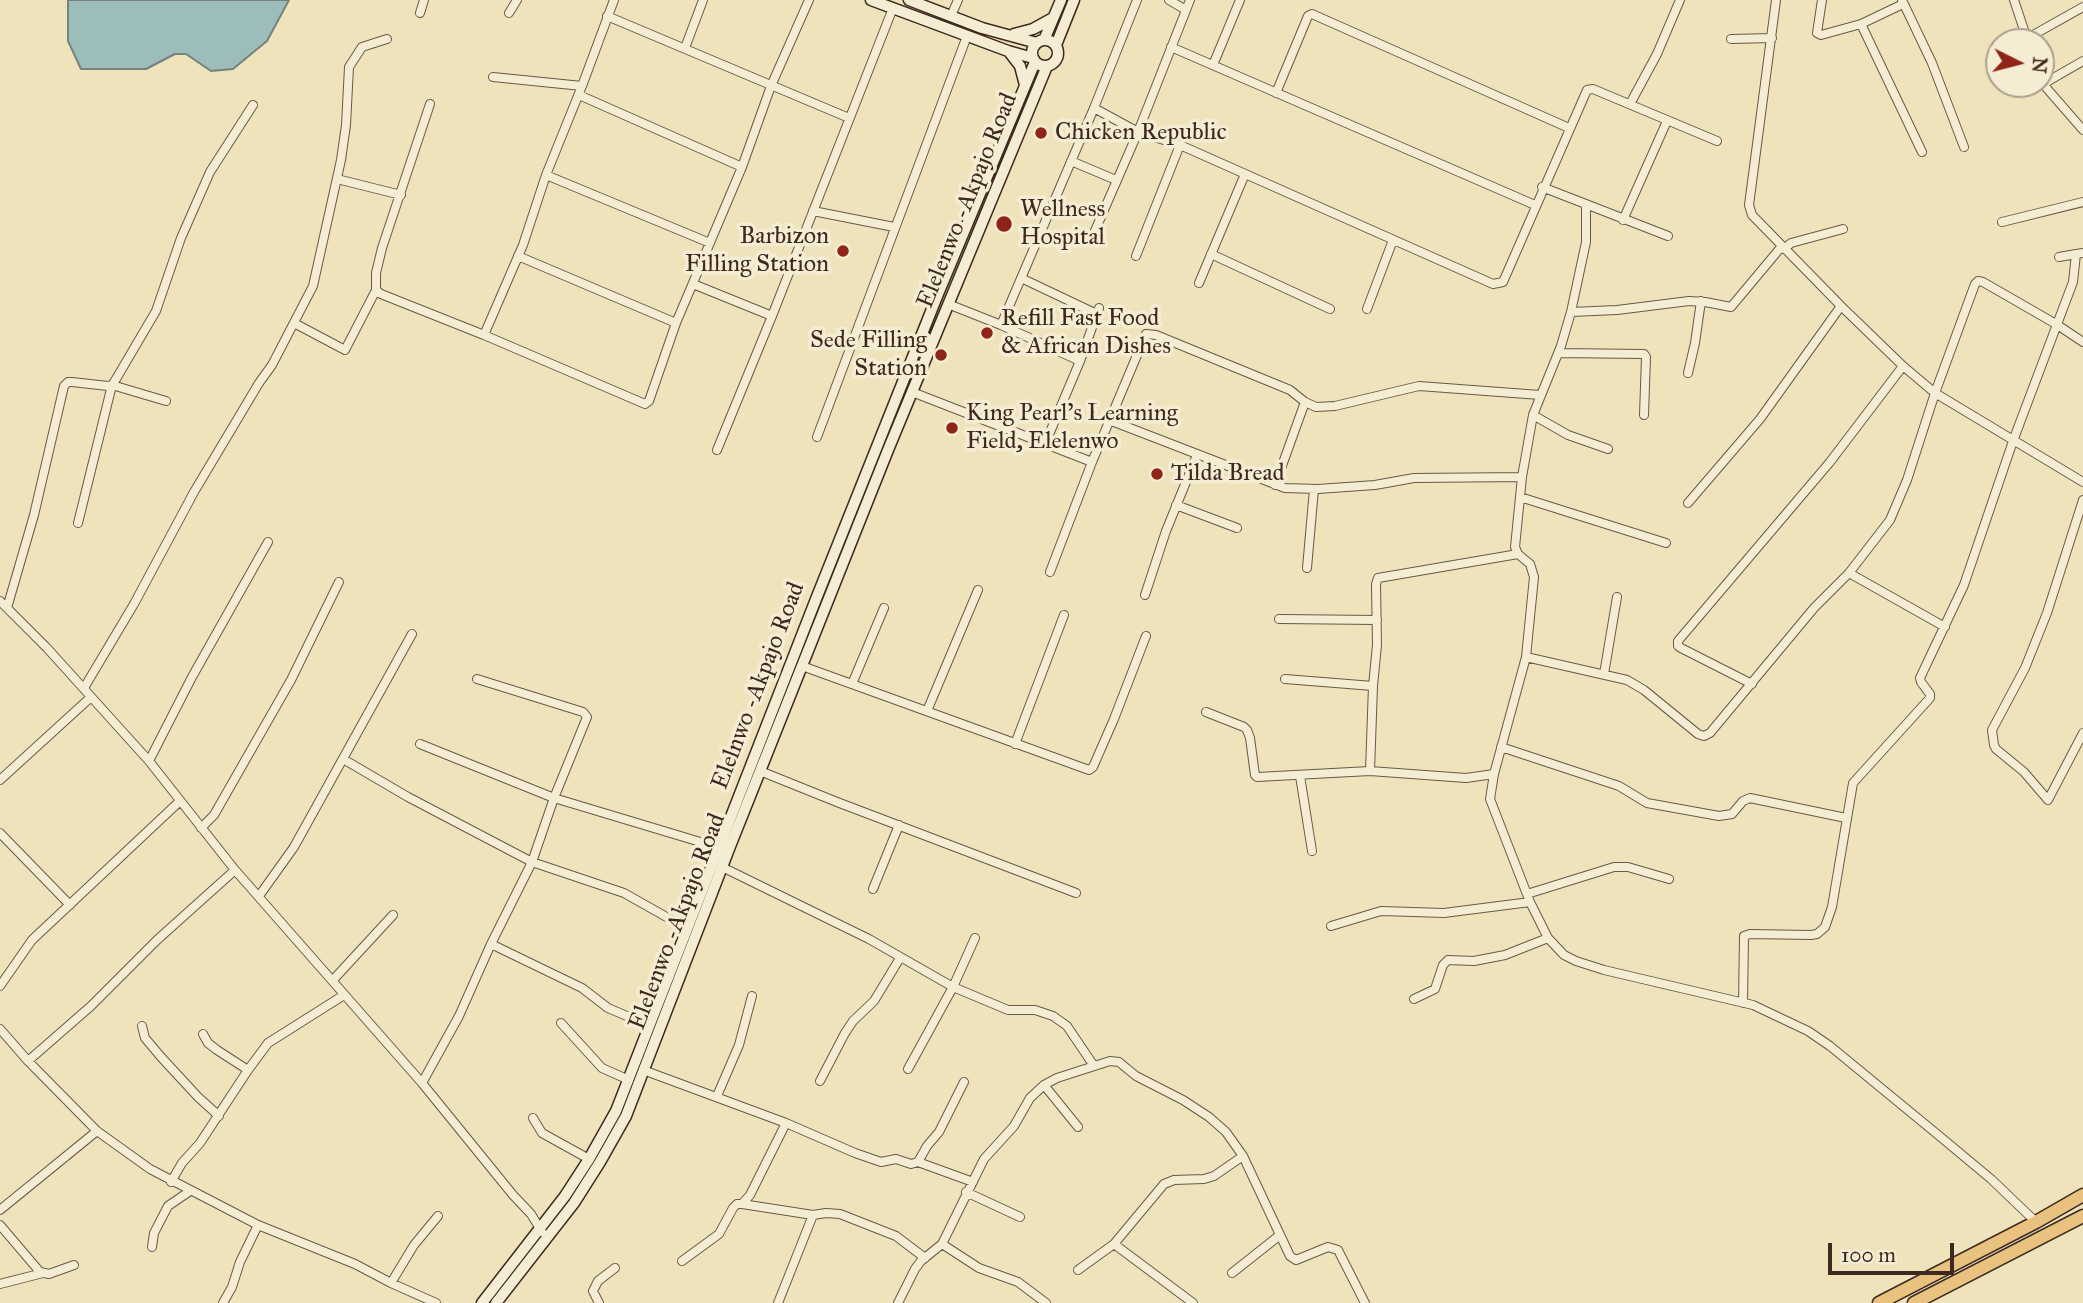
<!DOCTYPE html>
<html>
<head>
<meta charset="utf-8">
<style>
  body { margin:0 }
  #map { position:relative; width:2083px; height:1303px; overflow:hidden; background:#efe3bb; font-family:"IM FELL Great Primer",serif }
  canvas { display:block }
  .north { position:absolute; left:1985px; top:28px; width:70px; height:70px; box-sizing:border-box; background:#f5edd3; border:2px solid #ac9f8c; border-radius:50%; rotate:96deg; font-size:19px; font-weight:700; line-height:28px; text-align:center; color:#3e2921 }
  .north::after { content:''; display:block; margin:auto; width:24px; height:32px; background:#8f2418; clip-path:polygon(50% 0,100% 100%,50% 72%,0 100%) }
  .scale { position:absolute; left:1828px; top:1243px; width:126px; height:32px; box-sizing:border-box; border:4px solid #3e2921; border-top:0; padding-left:9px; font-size:21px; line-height:24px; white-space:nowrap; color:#3e2921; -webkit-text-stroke:5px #f5edd3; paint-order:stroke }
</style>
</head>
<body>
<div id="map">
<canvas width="2083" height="1303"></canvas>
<div class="north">N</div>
<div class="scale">100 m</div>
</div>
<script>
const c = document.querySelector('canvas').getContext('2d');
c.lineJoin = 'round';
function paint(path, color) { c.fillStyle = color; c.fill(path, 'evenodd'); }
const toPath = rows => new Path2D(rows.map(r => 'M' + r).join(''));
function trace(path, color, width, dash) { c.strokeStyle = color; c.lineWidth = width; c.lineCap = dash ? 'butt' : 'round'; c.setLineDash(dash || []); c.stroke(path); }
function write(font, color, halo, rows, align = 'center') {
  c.font = font + ' "IM FELL Great Primer",serif'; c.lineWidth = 7; c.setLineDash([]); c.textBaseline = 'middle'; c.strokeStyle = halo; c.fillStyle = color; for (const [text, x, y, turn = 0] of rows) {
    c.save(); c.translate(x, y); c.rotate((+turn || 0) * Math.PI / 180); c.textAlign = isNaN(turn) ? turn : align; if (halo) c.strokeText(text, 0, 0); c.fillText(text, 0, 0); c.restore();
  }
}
const water = toPath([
  [68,0,289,0,267,41,233,69,211,71,186,54,175,54,146,69,81,69,68,41,68,0]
]);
paint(water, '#9cbdb9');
trace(water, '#76827c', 2);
const minor = toPath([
  [1169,0,1186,10],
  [1776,0,1749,205,1752,215,1841,306,1903,366,1935,393,2083,482],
  [1822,0,1817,33,1821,35,1861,24,1903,4],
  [1902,0,1932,63,1964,147],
  [2014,0,2028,42],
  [420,13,424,0],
  [509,13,517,0],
  [607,16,849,118],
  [951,16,958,0],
  [1861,24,1922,152],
  [1731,39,1772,38],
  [2026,39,2083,7],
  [1171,47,1535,205],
  [685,48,703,0],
  [1213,65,1240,0],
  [493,77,582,86],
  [2041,77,2043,84,2083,130],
  [2043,84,2083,61],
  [1276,93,1308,16,1312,14,1569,128],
  [579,95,742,167],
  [430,104,382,248,376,273,376,290,381,294,484,335,645,404,649,401,676,323,742,167,771,86,809,0],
  [1630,104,1657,54,1680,0],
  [1094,108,1138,132,1180,145,1493,284,1503,282,1587,90,1593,89,1717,141],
  [1071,161,1116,180],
  [546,175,710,243],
  [337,179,401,195],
  [1542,187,1668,236],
  [813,211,894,227],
  [1623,220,1667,121],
  [2002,222,2083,202],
  [1094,233,1138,132,1190,0],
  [1782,246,1731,307,1705,302,1689,301,1617,310,1571,312,1561,346,1533,415,1522,477,1515,547,1518,554,1530,564,1534,577,1526,657,1494,774,1490,799,1530,902,1548,938,1564,955,1576,961,1604,970,1753,1005,1808,1031,1830,1046,1937,1134,1991,1179,2036,1222],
  [1784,249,1791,243,1843,229],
  [1211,254,1330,309],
  [518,256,676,323],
  [1136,256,1180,145],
  [2059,257,2076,254],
  [1021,278,1097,314],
  [1199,283,1245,174],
  [693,284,772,316],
  [948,304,1001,325,1080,361],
  [1367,309,1393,240],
  [1571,312,1586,242,1586,206],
  [294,323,345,350,376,290],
  [1001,325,1094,108,1137,0],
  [484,335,523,245,546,175,582,86,614,0],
  [1559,353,1644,354,1646,357,1644,415],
  [1688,373,1695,343,1701,301],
  [912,392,1092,462],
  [1533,415,1568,435,1608,449],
  [1109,420,1285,488,1318,489,1375,485,1414,478,1522,477],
  [817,437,967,36],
  [1045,444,1080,361,1099,308],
  [717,450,772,316,893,8],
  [1275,485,1305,402],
  [1520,497,1666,543],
  [2083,500,2047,613,2025,668,1992,730,1994,745,1996,749,2024,772,2048,800,2083,733],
  [1688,503,1760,419,1841,306],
  [1176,505,1237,528],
  [78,523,112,385,166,401],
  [1307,568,1314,489],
  [1050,572,1092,462,1146,334,1156,335,1290,390,1305,402,1316,407,1335,406,1419,386,1540,395],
  [1849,573,1945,627],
  [1145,595,1166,531,1197,455],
  [0,601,47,648,149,761,235,870,422,1083,513,1195,531,1214,542,1232],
  [7,608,34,515,64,386,68,382,72,382,108,386,112,385,116,379,156,311,181,238,210,172,253,105],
  [1279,619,1377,620],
  [1526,657,1627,680,1644,690,1698,734,1704,736,1710,733,1814,608,1849,573,1890,520,1907,480,1935,393,1975,284,1978,281,1983,282,2056,324,2083,342],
  [802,666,1089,770,1093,767,1114,719,1146,636],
  [1604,674,1617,597],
  [1285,679,1373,686],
  [852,684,884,608],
  [1752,684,1681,648,1678,646,1678,641,1830,462,1903,366],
  [84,688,134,604,194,492,259,383,272,365,313,286,341,160,346,125,349,67,362,47,387,39],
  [927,711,978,590],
  [1206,712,1244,727,1247,730,1250,738,1255,775,1257,777,1370,771,1466,778,1494,774],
  [420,744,554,798,717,847],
  [1015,744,1064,615],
  [1501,747,1619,786,1647,803,1719,816,1732,814,1743,801,1750,798,1846,818],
  [343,759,408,797,532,862,624,893,686,928],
  [149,761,192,677,268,542],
  [760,771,837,802,1076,893],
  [1370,771,1373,686,1377,645,1376,584,1378,578,1518,554],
  [1300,776,1312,851],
  [0,780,91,697],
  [201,828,214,815,291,680,339,582],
  [0,833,70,905],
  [722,867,869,939,953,987,1008,1010,1035,1010,1053,1016,1067,1026,1094,1066],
  [873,889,899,825],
  [1527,894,1614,867,1628,867,1669,879],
  [259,896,294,847,412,634],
  [1331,926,1381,911,1444,913,1530,902],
  [491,944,582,988,608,1008,648,1025],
  [333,980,393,915],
  [0,986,32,940,180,801],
  [1414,999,1435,989,1443,965,1448,960,1474,961,1505,955,1548,938],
  [1743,1003,1744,936,1750,934,1811,935,1817,934,1825,927,1832,907,1853,783,1930,698,1930,694,1921,682,1920,678,1964,585,2013,441,2073,282,2076,254,2083,253],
  [561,1023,602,1068,629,1080],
  [142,1026,145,1038,161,1057,198,1097,219,1116],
  [0,1029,28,1061,97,1131,150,1169,258,1225,355,1264,391,1283,436,1303],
  [203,1034,208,1043,217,1050,248,1070],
  [28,1061,91,1006,157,940,235,870],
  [908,1069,953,987,975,938],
  [643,1070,786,1123,855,1153,881,1162,896,1159,911,1164,918,1162,973,1182],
  [820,1081,845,1033,853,1021,874,1001,900,958],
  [422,1083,459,1016,491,944,532,862,554,798,587,717,583,712,477,679],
  [1044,1085,1078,1127],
  [717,1096,739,1045,752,996],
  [533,1118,542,1133,589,1159],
  [918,1162,927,1146,939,1132,964,1082],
  [171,1182,182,1163,200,1143,248,1070,268,1043,344,995],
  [966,1192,1020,1217],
  [742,1204,813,1215,826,1213,840,1214,896,1236,925,1258],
  [0,1210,97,1131],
  [0,1225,40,1272,49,1274,74,1265],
  [942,1244,979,1268,1018,1282,1046,1303],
  [1114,1244,1193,1303],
  [152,1247,154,1233,168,1206,190,1191],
  [682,1261,719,1234,733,1208,737,1204,742,1204,750,1195,786,1123],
  [1078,1270,1114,1244,1164,1184,1174,1180,1204,1179,1214,1176,1243,1156],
  [1232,1273,1280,1235],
  [391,1283,414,1245,438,1216],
  [0,1284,43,1273],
  [223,1303,232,1287,240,1262,258,1225],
  [599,1303,593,1291,598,1281,615,1268],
  [778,1303,813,1215],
  [898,1303,915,1269,921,1261,942,1244,984,1159,1014,1126,1030,1098,1044,1085,1057,1078,1110,1061,1119,1062,1136,1076,1183,1100,1209,1117,1226,1132,1243,1156,1290,1256,1296,1260,1328,1247,1338,1250,1365,1303]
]);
const secondary = toPath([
  [871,0,1008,51,1033,58],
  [909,0,982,28,1037,43],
  [1014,34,1033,29,1053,18],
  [1044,40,1061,0],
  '1032 53a13 13 0 1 1 26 0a13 13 0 1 1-26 0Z',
  [1056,45,1074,0],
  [1010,53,1020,66,1025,85],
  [482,1303,565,1196,589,1159,616,1111,816,599,938,294,1035,62],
  [496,1303,574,1203,600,1162,626,1116,729,849,888,450,1047,66]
]);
const primary = toPath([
  [1879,1303,2036,1222,2083,1195],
  [1914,1303,2083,1216]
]);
trace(minor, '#6a5848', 10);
trace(secondary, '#3e2921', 13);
trace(primary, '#3e2921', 15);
trace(minor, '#f5edd3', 8);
trace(secondary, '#f5edd3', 10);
trace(primary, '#e8c27e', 12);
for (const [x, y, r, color] of [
  [1041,133,7,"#8f2418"],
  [1004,224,9,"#8f2418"],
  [843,251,7,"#8f2418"],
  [987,333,7,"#8f2418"],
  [941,355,7,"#8f2418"],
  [952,428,7,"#8f2418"],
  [1157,474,7,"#8f2418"]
]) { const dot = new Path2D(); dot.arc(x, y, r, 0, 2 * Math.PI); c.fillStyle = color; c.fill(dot); trace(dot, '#f5edd3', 2.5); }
write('24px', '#3e2921', '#f5edd3', [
  ["Chicken Republic",1055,133],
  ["Wellness",1020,210],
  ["Hospital",1020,238],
  ["Barbizon",829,237,"right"],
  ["Filling Station",829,265,"right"],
  ["Refill Fast Food",1001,319],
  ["& African Dishes",1001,347],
  ["Sede Filling",927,341,"right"],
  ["Station",927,369,"right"],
  ["King Pearl's Learning",966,414],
  ["Field, Elelenwo",966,442],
  ["Tilda Bread",1171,474]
], 'left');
write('24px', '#3e2921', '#f5edd3', [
  ["Elelenwo -Akpajo Road",968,201,-68],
  ["Elelnwo -Akpajo Road",759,686,-69],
  ["Elelenwo -Akpajo Road",678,922,-69]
]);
</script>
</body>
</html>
